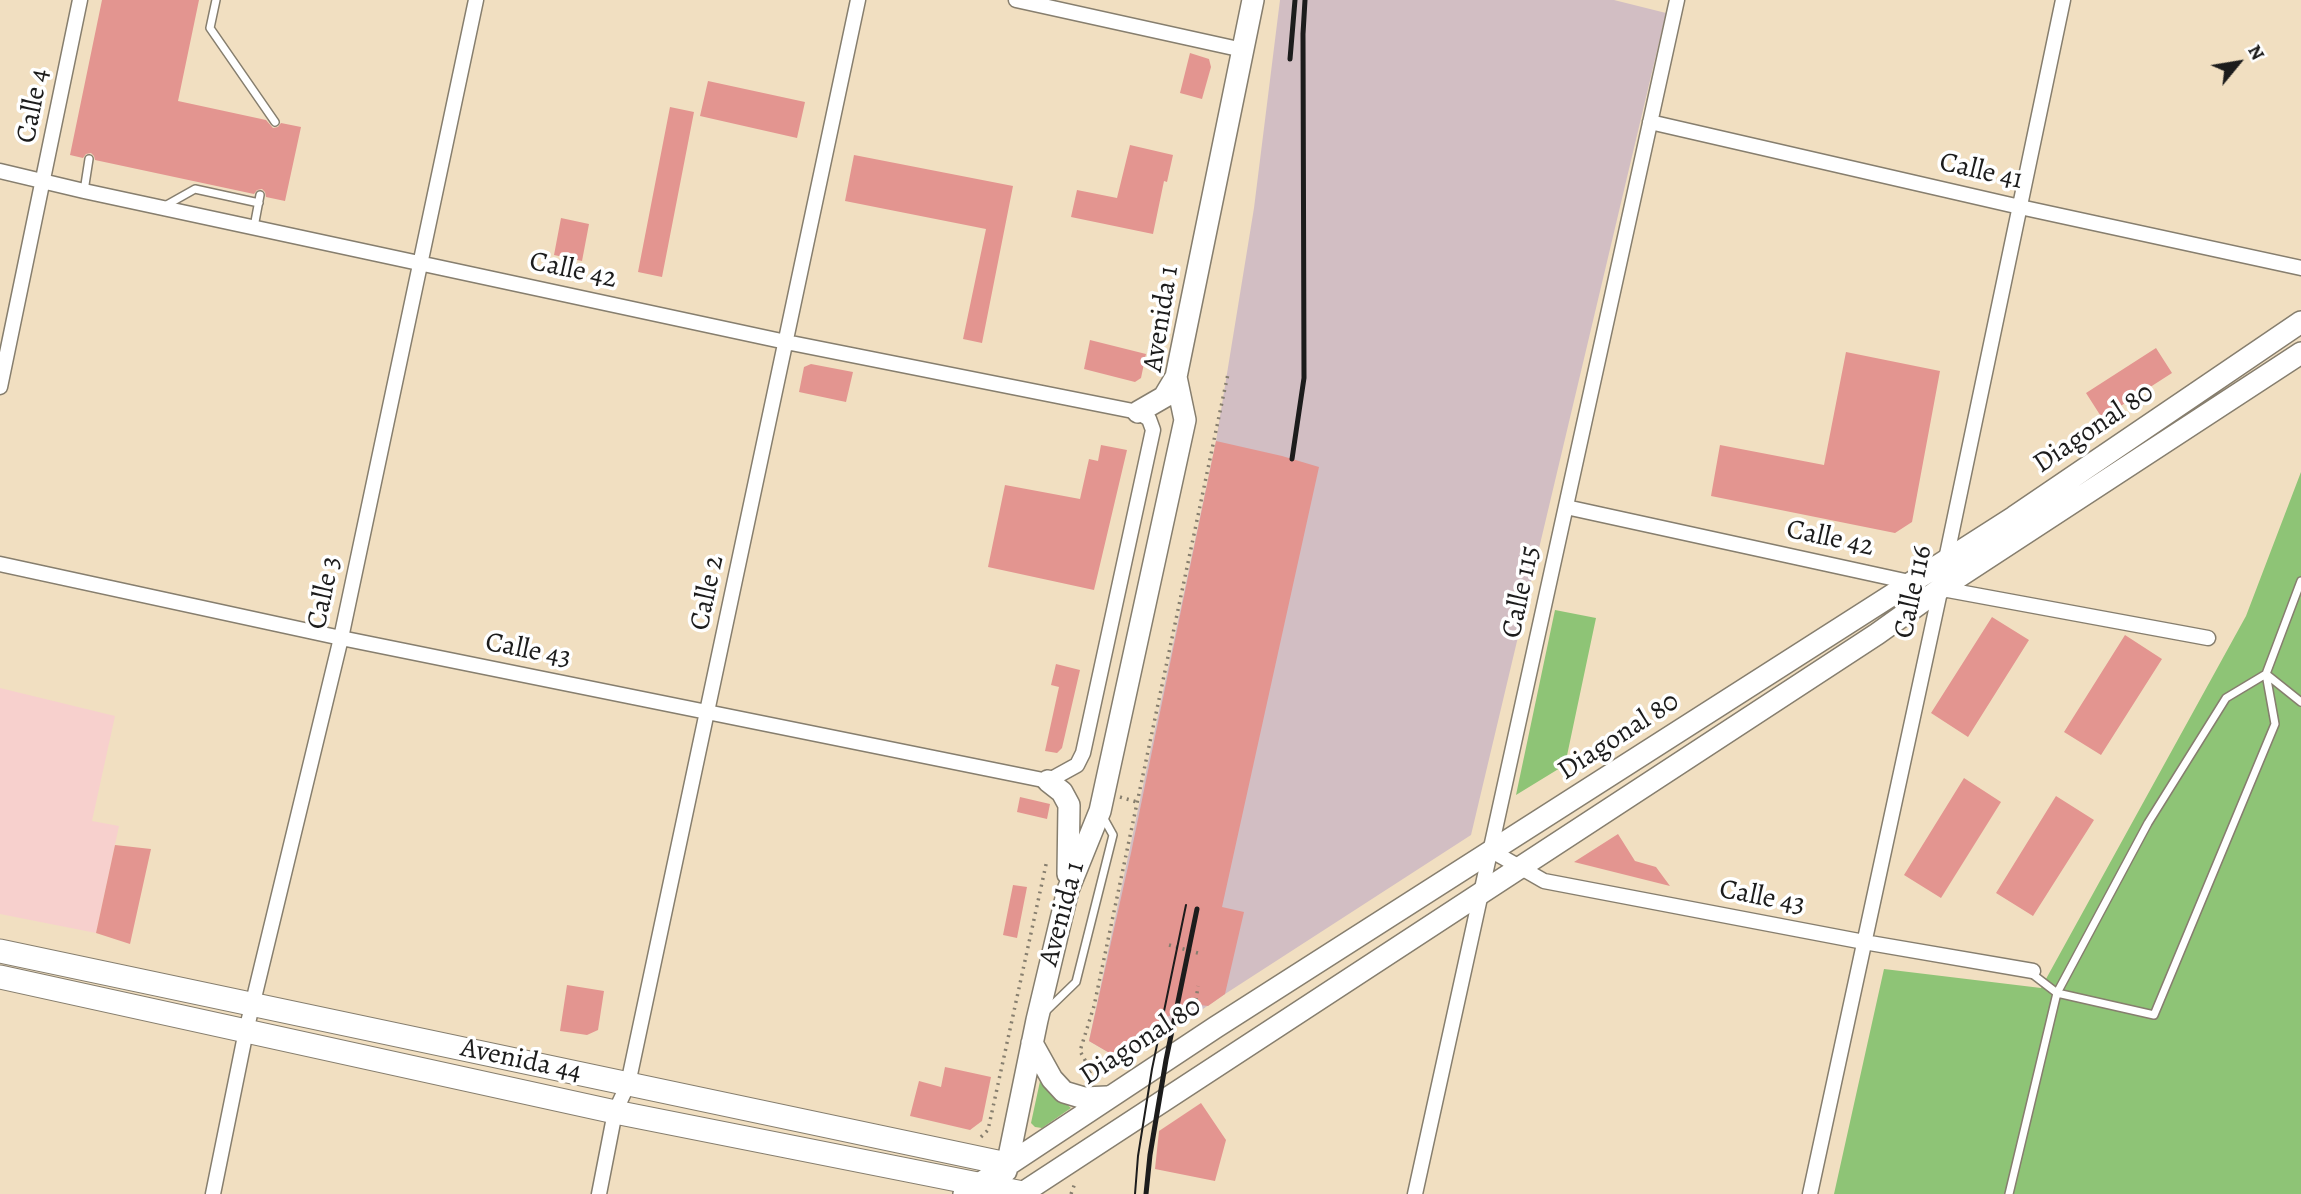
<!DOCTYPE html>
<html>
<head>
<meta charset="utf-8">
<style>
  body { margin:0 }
  #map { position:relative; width:2301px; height:1194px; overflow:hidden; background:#f1dfc1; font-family:Alegreya,serif }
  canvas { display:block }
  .north { position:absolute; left:2203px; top:28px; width:70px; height:70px; -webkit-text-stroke:5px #fff; paint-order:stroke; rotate:60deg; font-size:19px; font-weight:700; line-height:28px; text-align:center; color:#1c1c1c }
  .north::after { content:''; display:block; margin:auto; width:24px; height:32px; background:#1c1c1c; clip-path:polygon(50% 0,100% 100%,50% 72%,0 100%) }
</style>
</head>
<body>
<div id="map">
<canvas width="2301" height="1194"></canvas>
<div class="north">N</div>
</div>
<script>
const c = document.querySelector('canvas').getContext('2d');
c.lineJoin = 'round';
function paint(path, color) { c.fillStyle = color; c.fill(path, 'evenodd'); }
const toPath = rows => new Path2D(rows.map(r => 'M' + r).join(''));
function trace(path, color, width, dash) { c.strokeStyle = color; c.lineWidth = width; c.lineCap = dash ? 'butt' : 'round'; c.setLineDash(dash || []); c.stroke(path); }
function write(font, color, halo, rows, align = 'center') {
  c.font = font + ' Alegreya,serif'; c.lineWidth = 7; c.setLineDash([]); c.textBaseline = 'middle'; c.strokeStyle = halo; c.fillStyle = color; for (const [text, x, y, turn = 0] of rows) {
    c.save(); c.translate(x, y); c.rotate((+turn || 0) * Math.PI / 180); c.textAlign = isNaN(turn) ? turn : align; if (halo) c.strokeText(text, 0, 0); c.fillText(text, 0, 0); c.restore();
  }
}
paint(toPath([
  [0,688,115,716,92,821,119,826,96,933,0,914]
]), '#f7d0cd');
paint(toPath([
  [1280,0,1614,0,1666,13,1471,835,1225,994,1125,1062,1089,1041,1216,441,1254,208]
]), '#d2bec3');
paint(toPath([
  [2301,472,2301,1194,1834,1194,1884,969,2041,988,2246,616],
  [1555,610,1596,618,1565,765,1516,795],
  [1042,1072,1059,1098,1071,1108,1042,1128,1035,1127,1031,1123]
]), '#8ec476');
paint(toPath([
  [102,0,199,0,178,101,266,120,273,128,278,127,281,123,301,127,285,201,266,197,265,192,262,189,257,190,254,194,95,160,94,156,91,153,86,154,83,158,70,155],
  [1190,53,1209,59,1211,67,1202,99,1180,93],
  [708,81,805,102,797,138,700,116],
  [670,107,694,112,662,277,638,272],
  [1130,145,1173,155,1167,182,1164,181,1153,234,1071,217,1077,190,1117,198],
  [854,155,1013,186,982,343,963,339,986,229,845,201],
  [561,218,589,224,582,261,554,255],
  [1090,340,1146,354,1141,378,1135,382,1084,369],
  [2156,348,2172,373,2102,418,2086,393],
  [1846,352,1940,371,1912,522,1895,533,1711,496,1720,445,1824,465],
  [811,364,853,372,846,402,799,392,804,367],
  [1216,441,1282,456,1319,467,1222,907,1244,912,1225,994,1208,1006,1192,1004,1156,1023,1152,1038,1155,1042,1125,1062,1089,1041,1131,853],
  [1101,445,1127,450,1094,590,988,567,1005,485,1080,499,1089,459,1098,461],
  [1992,617,2029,640,1968,737,1931,713],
  [2125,635,2162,659,2101,755,2064,732],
  [1056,664,1080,670,1062,748,1057,753,1045,751,1059,687,1051,685],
  [1964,778,2001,802,1941,898,1904,875],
  [2056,796,2094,820,2033,916,1996,893],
  [1020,797,1050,804,1047,819,1017,812],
  [1618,834,1635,861,1656,867,1670,886,1574,862],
  [115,845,151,849,130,944,96,933],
  [1013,885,1027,887,1017,938,1003,935],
  [567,985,604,991,598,1030,587,1035,560,1031],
  [945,1067,991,1077,982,1121,970,1130,910,1116,919,1081,941,1087],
  [1201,1103,1226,1140,1215,1181,1155,1169,1159,1131]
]), '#e39590');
const lane = toPath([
  [216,0,210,28,275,122],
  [84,191,89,159],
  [163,207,195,189,259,203],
  [254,227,260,195],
  [2031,973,2057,993,2154,1015,2275,724,2266,674,2301,581],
  [1045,1012,1076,982,1113,835,1103,817],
  [2009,1194,2057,993,2148,823,2226,698,2266,674,2301,702]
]);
const street = toPath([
  [1016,0,1243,50],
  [1650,122,2020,207,2301,268],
  [0,171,84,191,786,342,1138,412,1149,419,1153,430,1083,753,1077,765,1048,781,341,638,0,564],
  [0,387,80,0],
  [1566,507,1914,583],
  [1945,564,2063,0],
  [1937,588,2208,638],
  [1490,850,1544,881,1864,942,2033,971],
  [213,1194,246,1031,341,638,476,0],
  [599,1194,615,1112,628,1084,858,0],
  [1415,1194,1677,0],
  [1810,1194,1941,587]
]);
const secondary = toPath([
  [1138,412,1164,397,1176,377],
  [1048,781,1062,792,1069,805,1068,874],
  [1032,1043,1052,1079,1064,1092,1084,1098,1107,1097],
  [1006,1171,1037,1020,1068,890,1100,811,1185,420,1176,377,1253,0],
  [964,1194,1216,1027,2014,517,2301,322],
  [1021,1194,1877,634,1940,589,2301,353]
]);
const primary = toPath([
  [0,951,1007,1164],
  [0,977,615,1112,1023,1193]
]);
trace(lane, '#867e6e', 10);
trace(street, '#867e6e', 17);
trace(secondary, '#867e6e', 24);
trace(primary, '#867e6e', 25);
trace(toPath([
  [1120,797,1137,802],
  [1169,945,1198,953],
  [1195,1007,1198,986],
  [1084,1077,1091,1071,1080,1051,1094,1006,1228,374],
  [981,1137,988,1130,1047,860],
  [1071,1194,1075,1183]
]), '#867e6e', 3.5, [2, 5]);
trace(lane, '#fff', 7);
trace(street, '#fff', 14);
trace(secondary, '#fff', 21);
trace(primary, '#fff', 23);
trace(toPath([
  [1135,1194,1138,1156,1152,1069,1186,905]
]), '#1c1c1c', 2);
trace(toPath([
  [1290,59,1295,0],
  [1292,459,1304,378,1303,34,1305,0],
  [1146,1194,1150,1155,1166,1060,1197,909]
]), '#1c1c1c', 5);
write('28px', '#1c1c1c', '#fff', [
  ["Calle 4",34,106,-79],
  ["Calle 41",1981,172,13],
  ["Calle 42",573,271,12],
  ["Avenida 1",1162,319,-81],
  ["Diagonal 80",2094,429,-34],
  ["Calle 42",1830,539,12],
  ["Calle 115",1522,592,-78],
  ["Calle 116",1914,592,-78],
  ["Calle 3",325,593,-78],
  ["Calle 2",708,593,-78],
  ["Calle 43",528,651,11],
  ["Diagonal 80",1619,737,-33],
  ["Calle 43",1762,898,11],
  ["Avenida 1",1063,914,-75],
  ["Diagonal 80",1141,1042,-33],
  ["Avenida 44",521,1061,12]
]);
</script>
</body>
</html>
